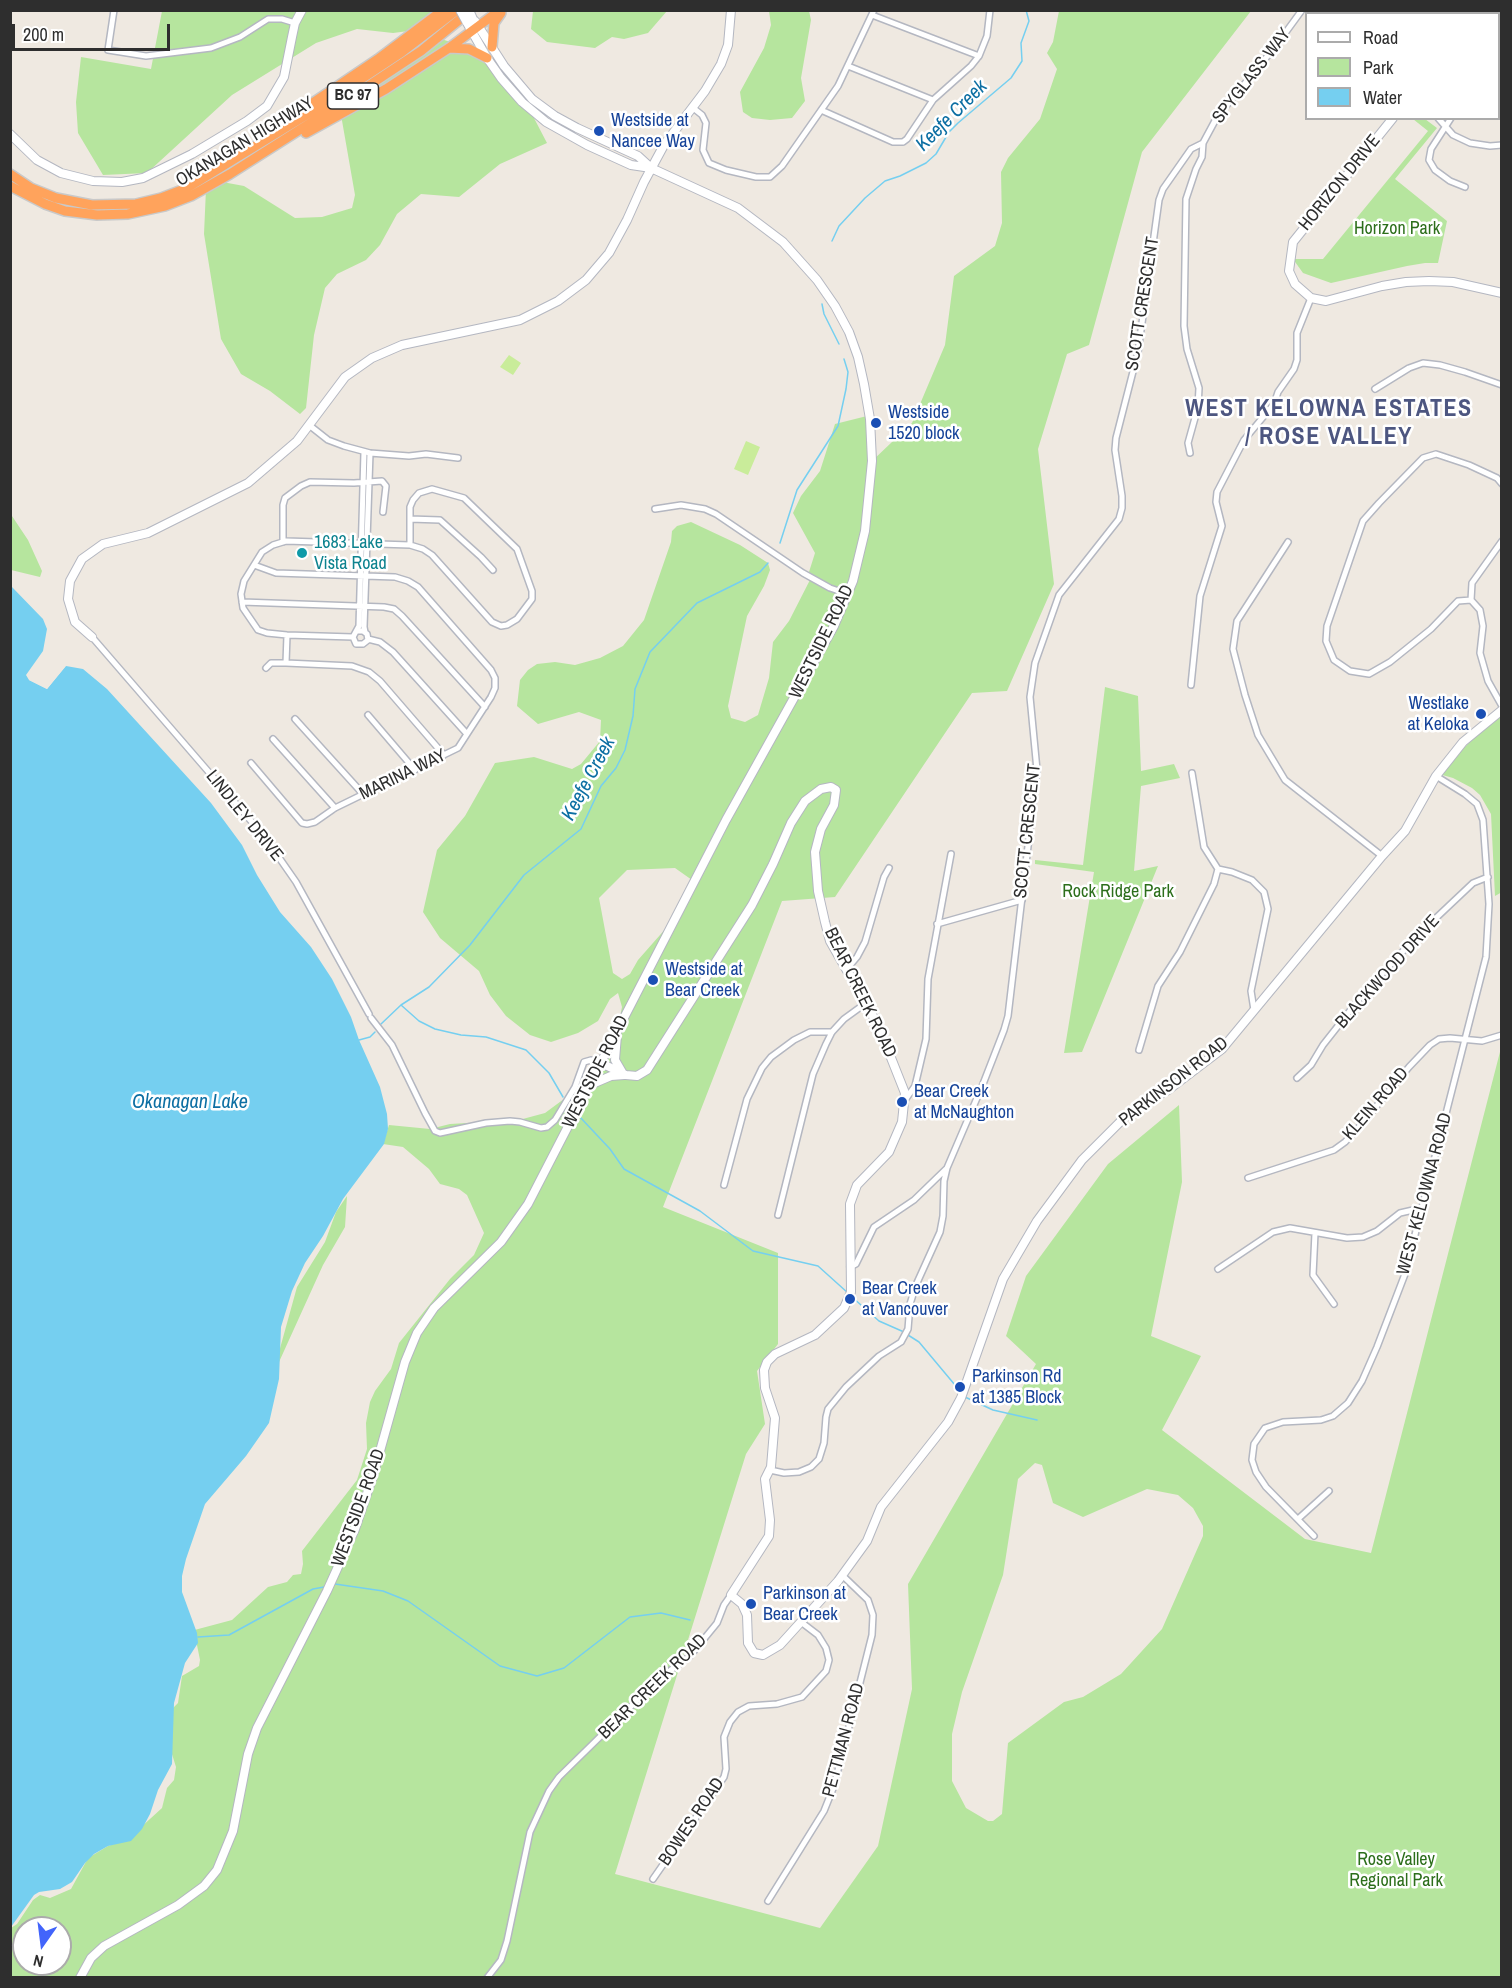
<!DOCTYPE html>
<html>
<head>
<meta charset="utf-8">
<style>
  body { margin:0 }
  #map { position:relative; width:1512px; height:1988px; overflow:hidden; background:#efe9e1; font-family:"Archivo Narrow",sans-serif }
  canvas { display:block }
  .frame { position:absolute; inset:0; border:12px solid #2e2e2e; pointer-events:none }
  .legend { position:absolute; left:1305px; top:12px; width:195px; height:108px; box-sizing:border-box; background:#fff; border:2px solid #ababab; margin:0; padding:8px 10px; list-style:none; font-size:18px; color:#2e2e2e }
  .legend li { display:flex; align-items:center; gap:12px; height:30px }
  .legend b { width:30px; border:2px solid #ababab }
  .north { position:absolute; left:12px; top:1916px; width:60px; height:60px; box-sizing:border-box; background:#fff; border:2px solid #ababab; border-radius:50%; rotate:194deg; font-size:16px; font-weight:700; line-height:24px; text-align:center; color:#2e2e2e }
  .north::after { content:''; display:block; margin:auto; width:21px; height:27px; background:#4264fb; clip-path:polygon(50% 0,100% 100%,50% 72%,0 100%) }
  .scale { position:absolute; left:12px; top:24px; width:158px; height:27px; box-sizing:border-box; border:3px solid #2e2e2e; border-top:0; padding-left:8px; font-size:18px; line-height:21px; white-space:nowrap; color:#2e2e2e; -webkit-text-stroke:4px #fff; paint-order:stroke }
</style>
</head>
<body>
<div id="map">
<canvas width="1512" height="1988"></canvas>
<div class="frame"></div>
<ul class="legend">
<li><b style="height:8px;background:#fff"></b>Road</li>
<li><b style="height:16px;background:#b6e59e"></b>Park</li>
<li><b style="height:16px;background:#75cff0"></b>Water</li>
</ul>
<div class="north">N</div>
<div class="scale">200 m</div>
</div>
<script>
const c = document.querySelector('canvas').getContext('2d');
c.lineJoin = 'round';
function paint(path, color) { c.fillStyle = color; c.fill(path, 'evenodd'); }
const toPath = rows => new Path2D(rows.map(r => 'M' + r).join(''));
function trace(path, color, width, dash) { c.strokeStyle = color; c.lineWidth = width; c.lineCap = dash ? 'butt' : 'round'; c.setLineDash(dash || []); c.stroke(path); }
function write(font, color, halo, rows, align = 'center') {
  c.font = font + ' "Archivo Narrow",sans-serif'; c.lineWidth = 5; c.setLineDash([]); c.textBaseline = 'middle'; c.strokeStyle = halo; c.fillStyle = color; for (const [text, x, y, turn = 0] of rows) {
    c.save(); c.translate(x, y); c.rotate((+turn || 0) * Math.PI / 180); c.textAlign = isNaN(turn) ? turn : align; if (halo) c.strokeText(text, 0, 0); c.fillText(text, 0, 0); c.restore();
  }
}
paint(toPath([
  [162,11,454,11,424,29,393,33,357,29,316,43,232,95,147,173,103,175,78,133,76,102,81,57,151,69],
  [533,11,533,10,667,11,648,33,624,39,612,37,595,48,547,42,531,29],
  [769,11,809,11,811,20,801,78,805,101,792,118,770,120,752,118,743,112,740,92,764,48,771,25],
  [1059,11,1251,11,1142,152,1089,345,1067,354,1038,449,1054,584,1007,691,972,693,835,897,782,901,663,1207,778,1253,778,1344,757,1371,765,1424,746,1454,615,1874,820,1928,878,1846,912,1689,908,1584,1036,1364,1006,1336,1026,1276,1108,1164,1179,1105,1182,1182,1151,1336,1201,1356,1162,1430,1305,1539,1371,1553,1501,1048,1501,1977,11,1978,11,1928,17,1924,33,1900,40,1895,50,1898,71,1889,88,1858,108,1846,128,1839,162,1808,167,1788,174,1780,176,1767,171,1751,171,1710,178,1703,182,1676,199,1666,200,1660,197,1645,187,1632,232,1620,268,1587,287,1582,293,1575,301,1574,303,1564,302,1551,357,1480,367,1449,366,1423,370,1402,375,1391,391,1369,399,1343,450,1279,474,1255,484,1233,467,1195,459,1189,440,1184,429,1169,403,1147,383,1144,389,1125,430,1129,450,1124,519,1120,545,1113,599,1073,612,1054,622,1007,618,993,610,999,598,1021,578,1033,551,1042,530,1035,506,1016,490,995,479,971,440,938,423,912,437,850,465,816,495,763,534,757,572,769,581,764,600,741,601,720,579,712,538,724,517,706,520,680,528,670,537,664,555,662,575,665,600,658,623,646,644,620,671,542,672,531,677,526,691,522,740,545,768,563,770,570,764,586,747,616,728,706,731,718,745,722,758,715,769,678,773,642,789,621,812,576,809,572,815,553,793,513,801,496,820,471,835,424,871,415,872,461,912,423,945,345,954,276,995,246,1002,223,1001,172,1008,158,1040,119,1057,69,1047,53,1053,42],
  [675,868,692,880,689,902,638,960,630,974,622,979,613,973,599,898,627,870],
  [1035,1463,1042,1465,1053,1503,1083,1517,1147,1489,1178,1495,1193,1508,1203,1526,1203,1536,1162,1629,1121,1674,1083,1697,1064,1702,1008,1743,1002,1814,993,1821,988,1821,966,1808,952,1781,952,1734,962,1692,1003,1575,1018,1479],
  [24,1928,60,1928,60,1964,24,1964],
  [432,36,478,51,512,76,547,143,500,164,459,197,421,194,397,214,380,245,366,260,337,274,325,288,314,335,306,408,300,414,270,391,241,374,221,339,204,234,206,189,217,181,244,186,295,218,322,217,352,208,355,195,337,92],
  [1413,119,1425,119,1437,128,1395,179,1447,221,1438,263,1425,263,1407,266,1331,283,1303,273,1293,259,1323,259,1428,131],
  [10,513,28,540,42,571,40,577,11,570],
  [1105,687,1138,696,1141,771,1174,764,1180,778,1141,786,1134,871,1158,866,1082,1052,1064,1053,1094,872,1035,864,1035,860,1083,865],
  [1501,717,1502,892,1495,896,1491,814,1480,795,1472,788,1453,778,1439,774,1486,725],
  [347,1196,345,1227,323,1265,279,1362,279,1352,297,1287,325,1242,336,1212]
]), '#b6e59e');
paint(toPath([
  [509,355,521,363,513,375,500,367],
  [746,441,760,447,748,475,734,469]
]), '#c9ec9a');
paint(toPath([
  [11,586,43,619,47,629,43,651,26,675,29,680,47,689,66,666,83,669,107,689,211,803,242,845,257,875,280,912,311,947,332,979,351,1017,359,1040,380,1087,387,1114,388,1129,384,1144,343,1199,323,1236,305,1263,292,1291,281,1327,279,1379,269,1423,246,1456,205,1504,186,1559,182,1576,182,1592,197,1633,198,1643,185,1663,174,1703,172,1764,158,1790,150,1814,142,1829,131,1841,108,1846,94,1854,85,1863,72,1882,60,1889,39,1892,34,1895,11,1927]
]), '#75cff0');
paint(toPath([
  [68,663,47,689,29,680,31,678,46,685,64,664]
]), '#efe9e1');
trace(toPath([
  [832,241,839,226,865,198,885,181,900,176,926,163,936,154,949,132,958,123,1011,78,1022,61,1021,43,1029,21,1026,10],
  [822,304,824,314,839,344],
  [780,543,797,490,838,426,846,389,848,372,844,359],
  [401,1005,419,1021,435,1029,461,1035,486,1037,526,1050,549,1073,563,1097],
  [381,1024,401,1005,429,987,470,945,524,875,581,829,601,786,616,768,625,750,633,716,635,689,650,652,697,603,760,572,768,563],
  [359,1040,370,1037,375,1032],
  [579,1116,610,1149,624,1169,700,1211,753,1251,818,1266,848,1293],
  [852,1297,879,1321,904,1332],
  [908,1335,919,1342,960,1391],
  [965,1397,993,1410,1037,1420],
  [335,1584,383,1591,408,1601,500,1666,537,1676,564,1668,630,1617,661,1613,690,1620],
  [198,1637,229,1635,313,1589,324,1587]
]), '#75cff0', 1.5);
const street = toPath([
  [114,10,108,50,146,56,211,48,240,37,268,19,282,19,295,23],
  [872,15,979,56],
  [1498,26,1502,24],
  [848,66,933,100],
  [692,107,702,115,706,123,703,150,709,163,726,170,756,177,770,177,782,166,838,86,874,10],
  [821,110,893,142,903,142,907,139,933,100,971,66,979,56,987,36,990,10],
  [1438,118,1453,135,1470,143,1490,146,1502,145],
  [1451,118,1431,149,1429,160,1435,170,1450,181,1465,187],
  [1375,389,1409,368,1423,363,1440,365,1465,372,1502,385],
  [309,425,328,440,344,446,370,453,409,456,426,454,458,458],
  [1190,453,1188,443,1198,407,1199,388,1187,349,1184,326,1186,199,1196,169,1202,157,1203,143,1217,117,1275,47,1302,10],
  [1502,484,1497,478,1469,465,1436,454,1423,458,1379,503,1363,521,1327,626,1326,641,1334,660,1350,671,1369,674,1390,662,1431,629,1458,601,1471,600,1472,583,1502,541],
  [655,509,681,505,705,509,716,514,803,573,830,588,848,594],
  [410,519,440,520,481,557,493,570],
  [283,542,283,505,285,498,301,486,310,482,354,483,382,481,386,486,383,512],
  [1288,542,1237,621,1233,649,1245,695,1258,735,1285,780,1382,856],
  [254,565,276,573,395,577,408,581,418,587,491,670,495,678,495,688,491,697,467,734],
  [1471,600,1480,610,1483,626,1480,653,1488,681,1502,706],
  [242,602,384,607,394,609,402,616,485,707],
  [357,631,363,631,367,634,368,640,363,644,356,644,353,637,359,626,364,452],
  [365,632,364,627,370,453],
  [92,637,264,836,296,882,369,1014],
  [353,637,287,635,267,633,258,630,243,608,241,594,244,581,262,552,273,545,286,541,410,545,423,549,432,555,492,622,501,626,507,625,517,619,532,599,532,591,517,549,464,498,432,489,419,493,413,500,410,507,410,545],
  [286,663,287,635],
  [266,668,271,663,286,663,352,666,369,672,380,681,444,755],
  [1191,685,1200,596,1222,526,1216,502,1217,492,1244,440,1274,404,1278,392,1294,369,1297,360,1297,333,1311,298],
  [368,715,415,770],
  [295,719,363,794],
  [273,739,335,808],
  [251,763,302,823,307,824,315,822,335,808,458,748,467,734,393,652,380,642,368,639],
  [1218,869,1232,872,1252,880,1264,892,1268,909,1251,991,1254,1010],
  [937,924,1022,900],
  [847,969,857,957,865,942,884,877,889,868],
  [371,1018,392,1045,425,1113,435,1131,440,1133,486,1123,510,1121,520,1122,541,1128,547,1127,555,1120,575,1087,584,1062,591,1060,601,1063],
  [1139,1050,1158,986,1180,952,1214,884,1218,869,1204,847,1192,773],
  [1297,1078,1311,1065,1323,1045,1364,993,1419,934,1473,883,1488,877],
  [905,1100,915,1086,926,1039,928,979,951,854],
  [1248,1178,1334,1150,1345,1142,1360,1126,1409,1067,1430,1045,1439,1039,1450,1038,1482,1041,1502,1035],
  [724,1185,747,1099,762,1068,771,1057,794,1040,810,1032,832,1032],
  [778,1215,813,1074,826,1044,832,1032,844,1019,866,1003],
  [1315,1233,1313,1275,1334,1304],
  [850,1267,856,1264,874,1227,914,1200,946,1169],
  [1218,1269,1273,1232,1290,1228,1347,1238,1363,1237,1377,1231,1400,1213,1413,1210,1421,1212],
  [770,1470,784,1473,799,1472,811,1467,819,1459,824,1443,826,1417,828,1409,846,1387,879,1356,901,1342,908,1329,910,1304,916,1285,940,1232,943,1216,944,1181,947,1168,983,1084,1004,1030,1008,1016,1037,770,1030,697,1035,663,1059,595,1119,519,1122,508,1122,496,1115,450,1116,438,1138,352,1159,200,1163,189,1191,149,1203,143],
  [1298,1519,1329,1491],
  [1314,1536,1266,1487,1256,1472,1252,1460,1254,1444,1265,1428,1283,1422,1321,1420,1333,1416,1348,1403,1362,1381,1377,1347,1405,1274,1486,957,1489,904,1483,820,1477,804,1465,794,1436,776],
  [653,1879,724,1777,726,1769,724,1737,730,1722,738,1712,749,1706,777,1704,802,1697,826,1671,829,1660,826,1648,818,1635,801,1622],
  [768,1901,824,1811,834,1786,872,1635,873,1615,868,1600,842,1575],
  [487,1978,501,1960,507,1941,530,1832,549,1791,559,1777,660,1678,690,1656,717,1623,724,1605,731,1595]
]);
const secondary = toPath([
  [1451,14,1453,10],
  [475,21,504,66,532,99,555,116,577,128,638,156,650,167],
  [1393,118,1293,242,1289,271,1295,284,1311,298,1326,301,1382,286,1406,282,1429,281,1453,282,1502,293],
  [10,134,37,160,61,173,93,181,122,182,143,178,192,154,247,121,267,106,284,77,292,37,295,23,302,10],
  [92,637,75,622,68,599,70,581,82,559,103,544,148,533,248,483,297,441,345,377,372,358,402,345,520,320,558,301,586,280,609,253,627,220,644,182,664,145,705,91,721,64,728,45,731,10],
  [617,1035,615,1060,622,1072],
  [601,1063,626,1075,637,1076,647,1070,752,905,773,864,791,823,805,801,821,789,831,787,836,790,834,805,821,829,815,852,818,891,825,922,830,941,878,1025,905,1093,902,1122,889,1152,857,1185,850,1204,851,1292,844,1308,815,1335,775,1354,767,1362,764,1370,765,1388,775,1418,771,1467,765,1479,770,1520,769,1536,731,1595,742,1604,747,1615,748,1643,754,1653,763,1655,780,1645,838,1581,867,1541,881,1507,948,1422,961,1398,1003,1279,1037,1221,1082,1160,1129,1113,1168,1090,1222,1049,1382,856,1405,831,1436,776,1463,742,1502,710],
  [590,1085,611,1076,624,1075],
  [80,1978,91,1958,104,1946,178,1905,204,1886,217,1870,233,1831,248,1754,257,1728,327,1591,355,1529,373,1476,405,1362,417,1333,434,1308,501,1242,528,1204,726,820,834,626,853,581,865,531,872,461,870,419,864,384,858,357,849,332,835,306,817,280,783,242,738,208,651,168,631,165,587,145,546,122,522,102,501,78,487,58,466,21]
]);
const highway = toPath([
  [492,47,494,23,501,13],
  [449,48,469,49,487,58],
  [277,127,378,59,443,10],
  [306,133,386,89,449,48,500,10],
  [10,174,31,188,56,198,92,205,136,204,161,198,187,188,316,109,402,52,457,10],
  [10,186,45,204,65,211,97,215,128,214,165,206,191,196,230,174,356,94,421,51,469,12]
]);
trace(street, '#b4b7c1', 8);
trace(secondary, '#b4b7c1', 10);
trace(highway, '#c9c9c9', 12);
trace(street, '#fff', 5);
trace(secondary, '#fff', 8);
trace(highway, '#ffa35c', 9);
const secondaryBridge = toPath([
  [460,10,466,21],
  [469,10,473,19]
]);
trace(secondaryBridge, '#b4b7c1', 10, []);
trace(secondaryBridge, '#fff', 8);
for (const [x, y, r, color] of [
  [599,131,6,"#1a4fb4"],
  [876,423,6,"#1a4fb4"],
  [302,553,6,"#0f9aa8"],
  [1481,714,6,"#1a4fb4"],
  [653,980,6,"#1a4fb4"],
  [902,1102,6,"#1a4fb4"],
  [850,1299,6,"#1a4fb4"],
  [960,1387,6,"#1a4fb4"],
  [751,1604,6,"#1a4fb4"]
]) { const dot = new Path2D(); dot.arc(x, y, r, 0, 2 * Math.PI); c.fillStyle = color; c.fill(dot); trace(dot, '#fff', 2); }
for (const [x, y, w] of [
  [353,96,51]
]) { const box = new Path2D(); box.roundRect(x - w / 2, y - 13, w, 26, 4.5); c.fillStyle = '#fff'; c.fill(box); trace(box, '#2e2e2e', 1.5); }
write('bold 16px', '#2e2e2e', null, [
  ["BC 97",353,96]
]);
write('18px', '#2e2e2e', '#fff', [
  ["SPYGLASS WAY",1252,76,-52],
  ["OKANAGAN HIGHWAY",245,142,-31],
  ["HORIZON DRIVE",1340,183,-51],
  ["SCOTT CRESCENT",1143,304,-81],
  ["WESTSIDE ROAD",822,642,-64],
  ["MARINA WAY",403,775,-26],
  ["LINDLEY DRIVE",244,816,51],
  ["SCOTT CRESCENT",1028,831,-84],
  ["BLACKWOOD DRIVE",1388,972,-48],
  ["BEAR CREEK ROAD",860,993,64],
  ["WESTSIDE ROAD",596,1072,-63],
  ["PARKINSON ROAD",1174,1082,-38],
  ["KLEIN ROAD",1376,1104,-49],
  ["WEST KELOWNA ROAD",1425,1194,-75],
  ["WESTSIDE ROAD",359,1508,-70],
  ["BEAR CREEK ROAD",653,1687,-44],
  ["PETTMAN ROAD",844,1740,-75],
  ["BOWES ROAD",692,1822,-56]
]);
write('18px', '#164399', '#fff', [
  ["Westside at",611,121],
  ["Nancee Way",611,142],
  ["Westside",888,413],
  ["1520 block",888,434],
  ["Westlake",1469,704,"right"],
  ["at Keloka",1469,725,"right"],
  ["Westside at",665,970],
  ["Bear Creek",665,991],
  ["Bear Creek",914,1092],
  ["at McNaughton",914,1113],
  ["Bear Creek",862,1289],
  ["at Vancouver",862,1310],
  ["Parkinson Rd",972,1377],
  ["at 1385 Block",972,1398],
  ["Parkinson at",763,1594],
  ["Bear Creek",763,1615]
], 'left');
write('18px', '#2c6e1b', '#fff', [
  ["Horizon Park",1397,229],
  ["Rock Ridge Park",1118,892],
  ["Rose Valley",1396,1860],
  ["Regional Park",1396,1881]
]);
write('18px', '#0d838f', '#fff', [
  ["1683 Lake",314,543],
  ["Vista Road",314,564]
], 'left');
write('italic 20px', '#0d6fa3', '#fff', [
  ["Keefe Creek",952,116,-45],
  ["Keefe Creek",589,779,-62],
  ["Okanagan Lake",190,1103]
]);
c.letterSpacing = '1.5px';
write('bold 24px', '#4d5680', '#fff', [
  ["WEST KELOWNA ESTATES",1329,410],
  ["/ ROSE VALLEY",1329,438]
]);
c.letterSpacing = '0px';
</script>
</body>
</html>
